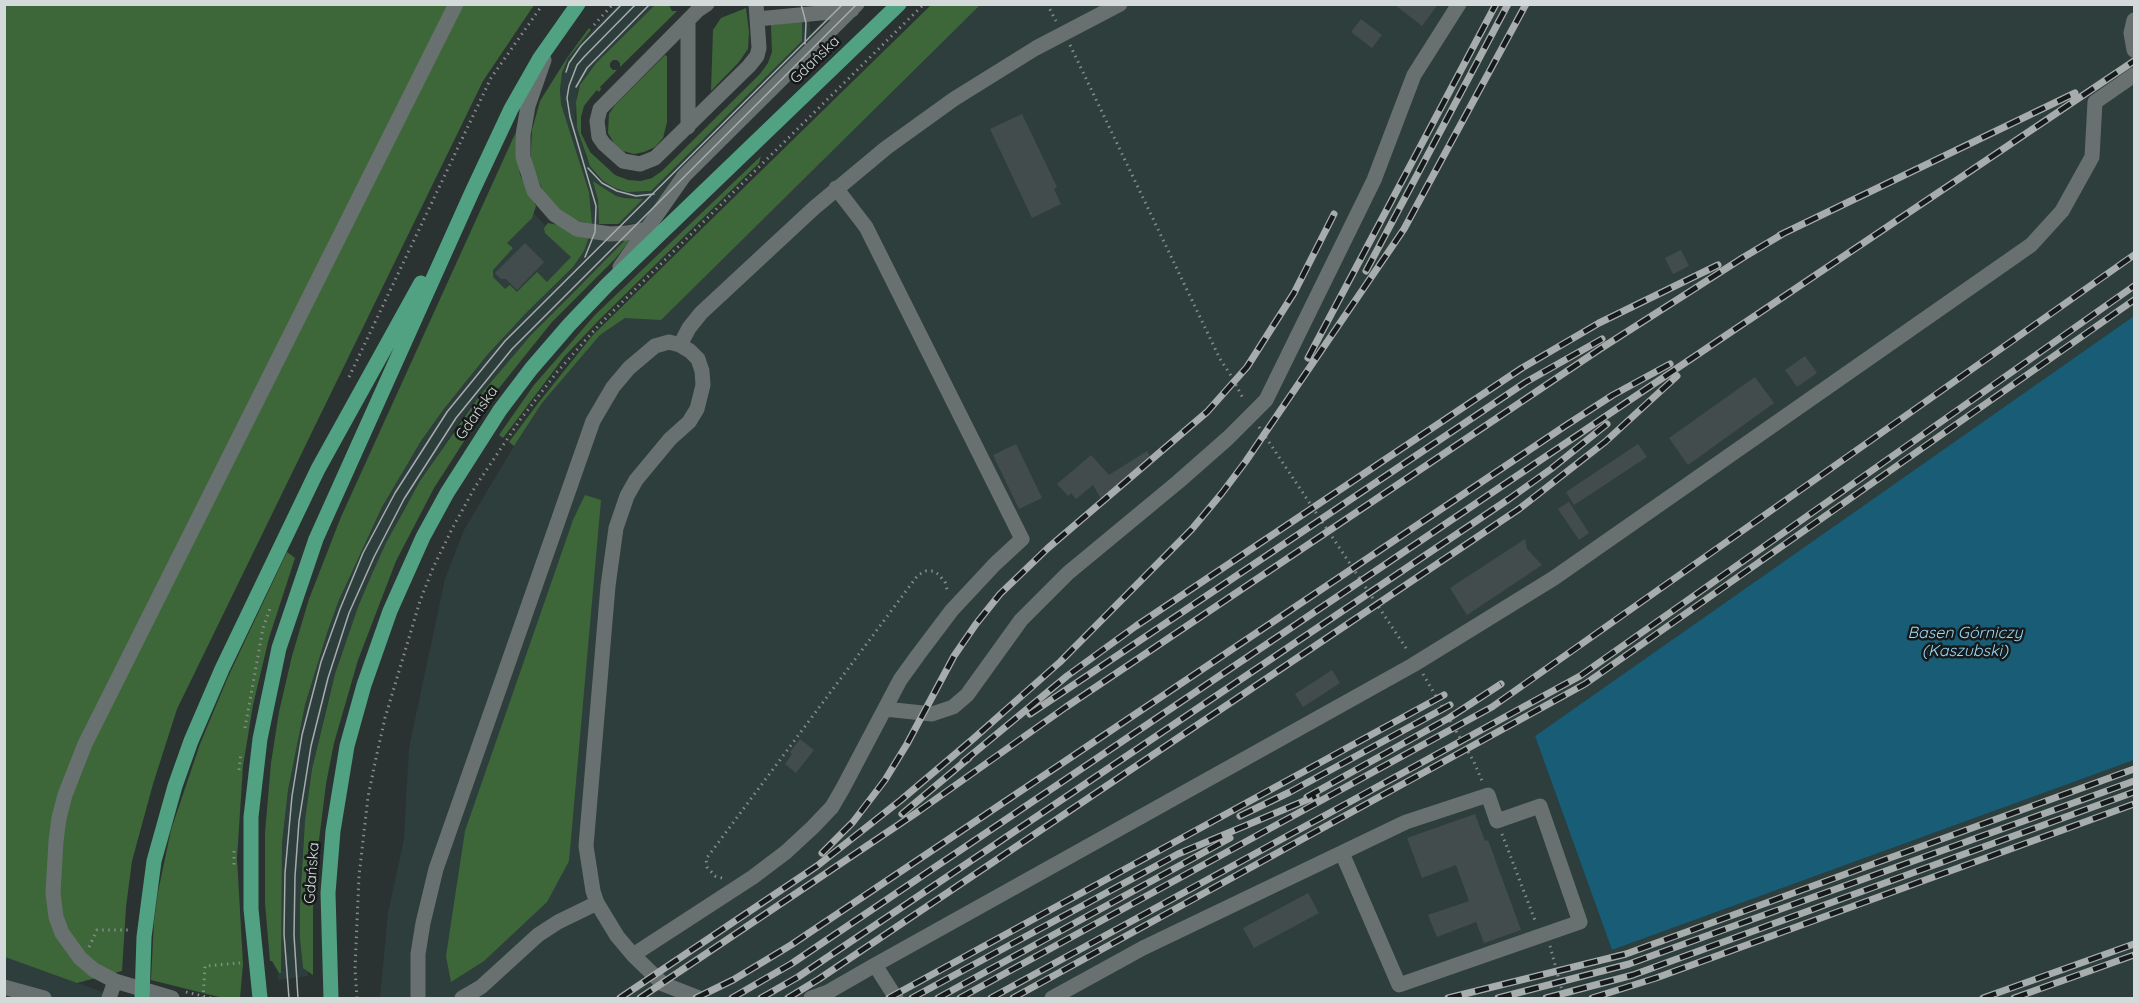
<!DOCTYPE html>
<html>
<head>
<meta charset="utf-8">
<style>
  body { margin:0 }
  #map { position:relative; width:2139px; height:1003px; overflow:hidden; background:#2b3332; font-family:Quicksand,sans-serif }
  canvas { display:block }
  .frame { position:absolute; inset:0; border:6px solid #d4dad9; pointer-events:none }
</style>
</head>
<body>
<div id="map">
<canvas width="2139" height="1003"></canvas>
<div class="frame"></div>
</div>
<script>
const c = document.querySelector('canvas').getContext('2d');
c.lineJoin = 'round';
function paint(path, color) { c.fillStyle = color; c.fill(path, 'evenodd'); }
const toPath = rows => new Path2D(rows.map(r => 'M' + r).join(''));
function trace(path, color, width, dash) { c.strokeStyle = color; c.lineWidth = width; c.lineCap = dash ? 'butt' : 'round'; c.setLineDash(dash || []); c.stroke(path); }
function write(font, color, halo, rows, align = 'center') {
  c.font = font + ' Quicksand,sans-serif'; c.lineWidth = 5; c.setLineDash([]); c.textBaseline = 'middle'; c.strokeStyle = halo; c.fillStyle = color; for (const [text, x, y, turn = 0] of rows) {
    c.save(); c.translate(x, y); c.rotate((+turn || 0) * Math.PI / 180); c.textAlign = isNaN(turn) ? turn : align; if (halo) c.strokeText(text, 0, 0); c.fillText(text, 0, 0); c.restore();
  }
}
paint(toPath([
  [618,5,655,5,596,63,585,77,577,93,575,118,586,158,599,176,615,188,644,192,651,191,802,41,802,21,809,20,811,33,839,5,861,5,644,223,618,224,642,199,616,196,594,181,598,200,599,219,599,224,592,224,589,192,561,104,560,81,565,65,572,51],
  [980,5,2134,5,2134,316,1535,736,1612,950,2134,760,2134,998,380,998,388,913,404,839,409,748,445,579,464,530,514,446,542,403,600,335,625,318],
  [534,214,576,255,517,316,477,273],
  [589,237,625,240,531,335,480,395,459,422,402,512,358,607,335,674,326,708,312,769,305,820,301,873,300,939,303,968,307,969,308,976,278,980,278,973,281,972,282,843,288,790,305,705,327,633,339,600,382,507,421,441,443,410,488,354,527,312,573,267,584,251],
  [5,957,119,998,5,998]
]), '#2e3e3c');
paint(toPath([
  [5,5,534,5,483,81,177,709,153,784,132,861,126,907,122,971,77,983,5,957],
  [655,5,669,5,672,11,677,11,620,67,620,63,617,60,613,60,610,63,610,67,613,70,617,70,600,87,601,89,599,92,597,90,591,97,584,106,581,117,581,133,590,152,615,175,628,180,641,181,652,178,662,171,760,74,768,63,772,52,771,25,802,21,802,41,651,191,627,192,615,188,603,181,590,166,577,128,576,102,580,85,596,63],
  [931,5,980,5,661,320,625,318,600,335,542,403,514,446,509,442,539,402,593,335],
  [746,8,749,32,748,49,739,62,711,91,713,30,721,18],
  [589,28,591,30,568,58,562,73,560,89,561,104,589,192,592,224,577,221,562,212,542,189,531,162,531,151,532,130,540,101,567,58],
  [665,55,667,56,667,122,663,138,655,147,644,152,634,154,623,151,614,143,608,133,609,114,615,105],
  [515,134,520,175,536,206,532,218,507,243,513,248,493,270,493,277,505,289,510,285,517,292,537,272,547,282,571,257,545,233,544,228,548,223,558,225,589,237,584,251,573,267,527,312,488,354,443,410,421,441,382,507,339,600,327,633,305,705,288,790,282,843,281,973,279,973,272,961,270,961,265,903,265,833,271,763,279,712,292,656,309,599,341,517],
  [761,156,759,163,599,320,564,357,503,438,499,435,534,385,595,315],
  [593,181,616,196,625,198,643,199,618,224,599,224,598,200],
  [631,239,615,259,552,322,495,393,434,488,396,561,358,660,334,743,326,784,316,864,313,909,313,975,303,968,300,939,300,902,305,820,312,769,335,674,358,607,372,574,386,543,420,481,480,395,531,335,574,292,625,240],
  [585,495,601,500,569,861,547,902,484,961,451,982,446,956,465,831,573,520],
  [287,552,295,558,269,638,253,705,243,766,237,858,243,964,240,998,223,998,151,980,154,921,158,892,171,830,200,744,228,677]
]), '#3e6739');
paint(toPath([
  [2134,316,2134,760,1612,950,1535,736]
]), '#185c76');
paint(toPath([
  [1394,4,1438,4,1422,26],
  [1361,19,1382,35,1372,48,1351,32],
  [1022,114,1057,187,1054,189,1061,204,1032,218,990,129],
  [525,243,544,262,517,290,506,279,501,279,495,273],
  [1681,250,1689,266,1673,274,1665,258],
  [1805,356,1817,373,1797,387,1785,370],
  [1755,377,1774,403,1688,465,1669,438],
  [1016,444,1042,498,1019,509,993,455],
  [1638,444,1647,457,1574,505,1566,492],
  [1147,451,1153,462,1150,466,1132,477,1129,484,1104,500,1100,497,1093,485,1076,499,1071,493,1068,496,1057,484,1091,455,1109,475],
  [1569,502,1589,533,1579,540,1558,509],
  [1525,539,1527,549,1542,565,1467,615,1450,588],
  [1332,670,1340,683,1303,707,1295,694],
  [800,739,814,750,796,773,785,764,792,754,790,752],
  [1475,814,1485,841,1488,840,1521,930,1484,943,1476,922,1437,937,1428,915,1469,901,1456,865,1422,878,1407,838],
  [1308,893,1319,913,1254,948,1243,928]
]), '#434c4d');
trace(toPath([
  [1047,4,1056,21],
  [594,25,613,4],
  [1070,45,1220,359,1230,374,1244,400],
  [349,377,491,78,543,4],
  [1259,427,1408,651],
  [1423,674,1474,762,1482,781],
  [245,728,263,628,271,606],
  [239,770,241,752],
  [1502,834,1536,923],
  [234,851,234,868],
  [722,878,715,876,707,867,706,859,918,575,926,571,933,571,938,574,945,582,948,593],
  [1550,946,1564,998],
  [89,947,97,930,130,930],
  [186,992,211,998],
  [203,998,205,966,240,963],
  [357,998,355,969,359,876,368,797,376,758,385,718,420,601,433,568,453,527,475,487,520,420,557,372,599,325,924,4]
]), '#858c8b', 3, [1.5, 4.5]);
trace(toPath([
  [707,4,698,10,600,109,597,121,599,137,604,144,623,161,640,164,655,158,749,66,757,56,759,48,756,4],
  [757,19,852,10],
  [688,20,688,127],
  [2134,20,2131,33,2134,50],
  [544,60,528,106,523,135,523,157,534,191,555,215,577,229,610,234,627,233,652,228],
  [620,267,684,176,857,4],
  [680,345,689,328,701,313,814,208,886,148,954,99,1036,48,1120,4],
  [885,709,932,714,953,707,967,695,1021,620,1068,573,1178,482,1228,438,1266,400,1374,180,1414,75,1459,4],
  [633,955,753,877,786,852,813,827,832,807,843,788,900,680,918,655,952,610,995,564,1022,539,866,227,836,188],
  [4,987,44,998],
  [109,998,115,981],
  [172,998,115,981,94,970,80,958,62,933,56,917,53,893,56,841,59,818,65,795,85,744,456,4],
  [418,998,418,954,423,923,436,869,593,421,613,387,629,368,655,346,669,342,680,345,690,351,698,359,702,371,703,385,697,409,689,422,670,439,636,480,627,496,616,528,608,586,586,846,593,891,597,903,617,936,633,955,663,984,699,998],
  [462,998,481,987,538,935,558,922,597,903],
  [811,998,828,992,875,965],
  [896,998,875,965,1413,665,1554,578,2031,245,2062,211,2092,157,2095,102,2134,75],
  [1052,998,1143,948,1406,822,1488,795,1497,821,1540,806,1580,922,1399,985,1342,853]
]), '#687170', 15);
trace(toPath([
  [142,998,144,937,154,861,175,786,191,741,222,669,318,469,421,283],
  [260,998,251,909,251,817,260,739,279,648,316,539,472,192,511,109,540,58,578,4],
  [331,998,328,893,333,831,347,746,364,685,390,611,423,537,447,493,500,410,531,369,569,325,607,285,899,4]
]), '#51a183', 15);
trace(toPath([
  [801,4,806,23,805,44],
  [566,72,569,63,581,46,622,4],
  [576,87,587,68,650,4],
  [588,168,602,183,617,191,636,196,654,194],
  [585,257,595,232,596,206,570,117,567,98,569,86,577,65,584,57,636,4],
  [289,998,284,934,285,873,292,796,302,735,321,662,340,609,363,553,395,493,447,412,505,341,843,4],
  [298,998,294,935,295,876,299,821,311,746,328,678,349,613,374,557,404,499,456,418,512,349,857,4]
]), '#a6adac', 1.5);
const rail = toPath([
  [1780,235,2075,93],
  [1366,271,1508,4],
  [1308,358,1496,4],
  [1030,714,1526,382,1602,339],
  [963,762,1067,676,1136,626,1522,368,1599,323,1718,265],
  [1307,797,1449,718,1501,684],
  [902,814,969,758],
  [1240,816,1290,792,1450,705],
  [822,853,853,822,885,780,907,744,954,656,976,624,1000,594,1048,548,1207,412,1247,367,1294,293,1334,214],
  [620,998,817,866,901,800,973,739,1060,662,1192,529,1222,493,1246,461,1404,229,1526,4],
  [640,998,919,811,1066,707,1600,349,1744,257,1786,232],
  [696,998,733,980,791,945,1565,426,1613,395,1670,364],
  [732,998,791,964,2134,61],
  [761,998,798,977,1509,499,1551,469,1607,424],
  [788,998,819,979,1519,509,1605,442,1677,376],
  [889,998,1444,695],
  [912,998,1178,854,1316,796],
  [938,998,1230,838],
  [960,998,1492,707,2134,255],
  [991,998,1580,676,2134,286],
  [1013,998,1585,684,2134,300],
  [1448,998,1626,954,2134,769],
  [1498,998,1629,964,2134,781],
  [1546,998,1633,975,2134,792],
  [1592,998,1656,978,2134,804],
  [1983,998,2134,944],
  [2014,998,2134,955]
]);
trace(rail, '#a6adac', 7);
trace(rail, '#171a1a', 4.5, [14]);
write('15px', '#d4dad9', '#171a1a', [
  ["Gdańska",815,60,-44],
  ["Gdańska",477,413,-55],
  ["Gdańska",312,873,-86]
]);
write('italic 16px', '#9ad9f7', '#171a1a', [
  ["Basen Górniczy",1965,633],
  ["(Kaszubski)",1965,651]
]);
</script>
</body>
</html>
